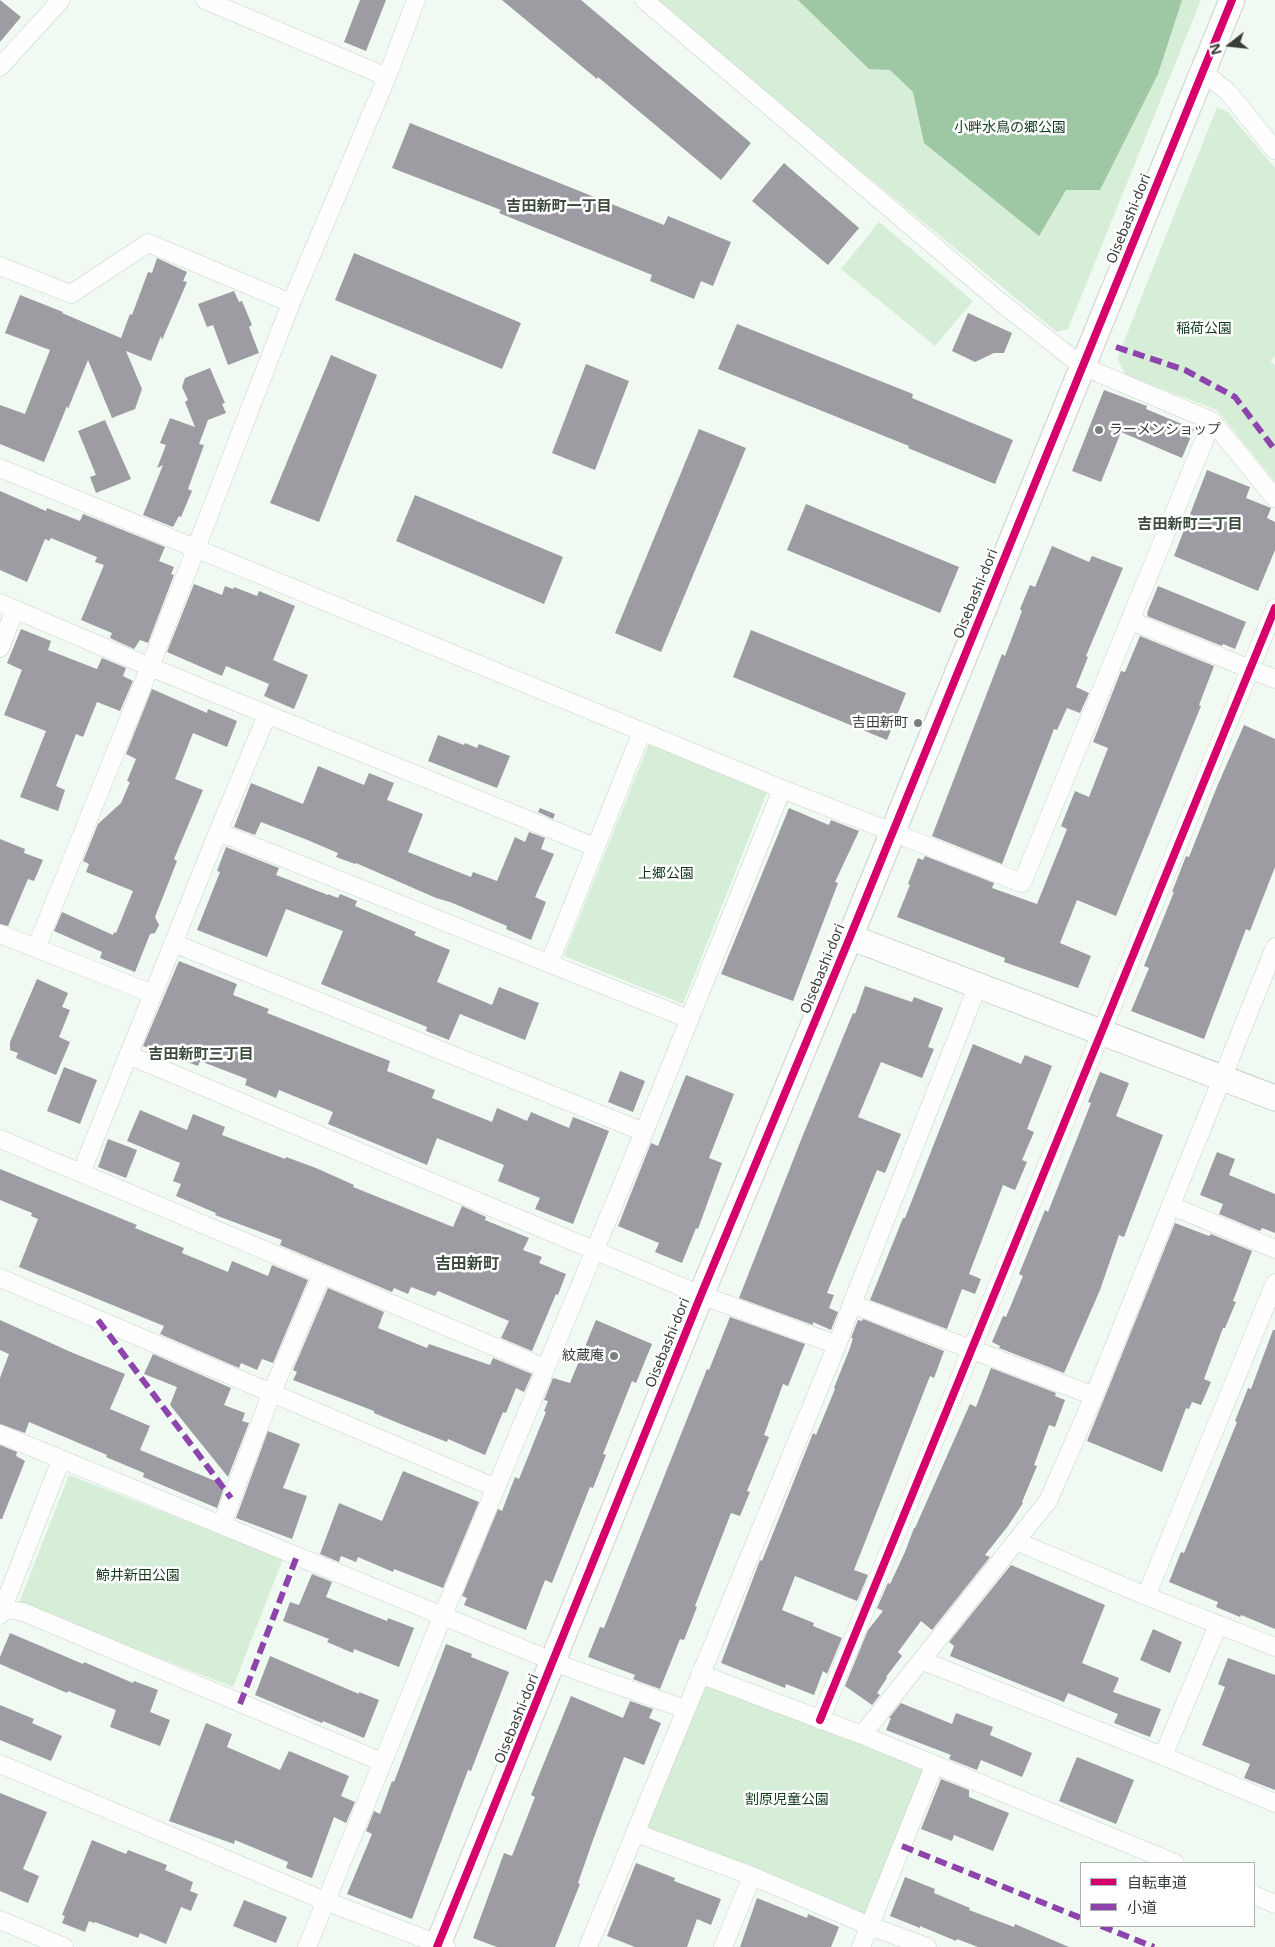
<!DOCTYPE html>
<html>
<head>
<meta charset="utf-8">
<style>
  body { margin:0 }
  #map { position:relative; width:1275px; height:1947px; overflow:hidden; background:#f1faf2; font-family:"Noto Sans","Noto Sans JP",sans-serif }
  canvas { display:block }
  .legend { position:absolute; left:1080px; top:1862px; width:175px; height:65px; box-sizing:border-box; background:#fff; border:1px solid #afb2b0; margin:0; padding:6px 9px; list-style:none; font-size:15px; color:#383e39 }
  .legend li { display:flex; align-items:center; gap:10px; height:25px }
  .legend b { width:25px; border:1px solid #afb2b0 }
  .north { position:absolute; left:1205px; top:20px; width:50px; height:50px; -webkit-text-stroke:4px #fff; paint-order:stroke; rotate:254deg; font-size:14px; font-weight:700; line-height:20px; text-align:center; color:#383e39 }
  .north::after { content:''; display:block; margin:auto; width:18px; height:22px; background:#383e39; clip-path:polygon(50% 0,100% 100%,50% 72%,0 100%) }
</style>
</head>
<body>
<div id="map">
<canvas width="1275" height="1947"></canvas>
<ul class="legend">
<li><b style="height:6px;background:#d6006c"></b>自転車道</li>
<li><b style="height:6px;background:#8e44ad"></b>小道</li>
</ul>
<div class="north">N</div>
</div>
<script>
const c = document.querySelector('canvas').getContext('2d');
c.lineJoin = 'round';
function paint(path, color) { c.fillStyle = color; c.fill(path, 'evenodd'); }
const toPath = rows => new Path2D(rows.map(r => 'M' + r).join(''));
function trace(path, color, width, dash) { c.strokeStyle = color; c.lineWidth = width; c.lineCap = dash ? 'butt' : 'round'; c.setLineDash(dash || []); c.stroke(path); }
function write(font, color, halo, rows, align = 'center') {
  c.font = font + ' "Noto Sans","Noto Sans JP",sans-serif'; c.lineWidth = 5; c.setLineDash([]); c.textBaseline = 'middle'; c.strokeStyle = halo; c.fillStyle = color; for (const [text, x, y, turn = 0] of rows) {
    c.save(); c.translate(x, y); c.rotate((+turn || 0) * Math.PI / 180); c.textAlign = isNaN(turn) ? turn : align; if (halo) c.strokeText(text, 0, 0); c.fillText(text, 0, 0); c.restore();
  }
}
paint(toPath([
  [657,0,1201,0,1068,329,1057,332,839,153],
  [1217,107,1228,112,1275,168,1275,356,1270,360,1275,366,1275,482,1217,410,1126,375,1117,359],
  [879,222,973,301,935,346,841,269],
  [649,744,767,792,683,1004,564,956],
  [69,1475,283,1559,233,1687,19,1603],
  [706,1684,928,1770,868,1916,646,1829]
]), '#d6edd8');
paint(toPath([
  [798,0,1182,0,1158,74,1100,190,1066,190,1039,236,924,143,913,92,890,70,869,69]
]), '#9ec7a4');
paint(toPath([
  [0,0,21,17,0,42],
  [360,0,386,0,366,51,344,42],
  [502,0,581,0,751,143,721,180,598,77,597,79],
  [410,123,664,225,668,216,731,242,713,286,701,281,694,299,650,281,652,275,499,213,501,210,392,168],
  [784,163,859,228,828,265,752,201],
  [354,253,521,323,502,369,335,300],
  [157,258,187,272,183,281,187,282,162,340,161,336,151,361,126,351,142,389,135,409,112,418,88,360,68,409,67,406,44,462,0,444,0,405,25,414,50,350,5,333,20,295,63,312,62,313,121,338,130,314,132,315,148,272,152,273],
  [234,291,239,302,242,301,252,325,249,327,259,353,228,365,213,325,207,327,198,304],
  [968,313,1012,333,1004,353,994,353,975,362,952,351],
  [737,324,913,394,912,398,1013,440,995,484,908,448,909,446,718,369],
  [331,355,377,375,319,522,270,503],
  [586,364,629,381,595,470,552,453],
  [210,368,225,403,222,404,226,413,208,420,199,444,204,445,188,489,192,491,181,517,179,516,173,527,143,515,163,465,157,468,166,445,160,443,170,418,195,427,185,402,188,400,182,387,185,378],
  [1104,390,1147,406,1146,409,1194,429,1182,458,1121,432,1101,482,1072,471],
  [105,420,131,479,96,493,90,477,96,475,78,431],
  [699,429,746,448,661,652,615,633],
  [1207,470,1250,487,1246,498,1271,508,1267,518,1275,522,1275,550,1258,591,1174,556],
  [0,491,46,511,47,508,80,521,83,514,165,547,159,561,174,567,171,574,174,575,148,643,140,640,134,649,110,638,112,633,81,620,104,565,95,562,97,557,51,538,49,541,45,539,27,582,0,570],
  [415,495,563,557,544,604,396,541],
  [806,504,959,567,940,613,787,550],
  [1052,546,1089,562,1092,556,1123,568,1086,656,1088,657,1076,687,1089,693,1080,713,1067,708,1057,730,1054,729,1002,864,932,836,1002,654,1005,656,1022,611,1020,609,1030,585,1035,587],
  [194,584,222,595,225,586,233,589,234,587,257,596,259,591,295,606,273,660,308,675,294,709,264,696,269,684,226,666,222,676,167,652],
  [1158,586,1246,622,1235,649,1223,644,1222,646,1147,616,1148,614,1147,613],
  [21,629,51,641,48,650,97,669,102,658,126,668,123,676,133,681,120,711,97,702,83,737,76,734,56,786,65,790,58,811,20,797,46,731,4,715,22,670,7,663],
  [751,630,906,693,887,740,733,677],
  [1140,636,1214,666,1199,705,1201,706,1116,916,1077,900,1060,943,1091,956,1078,988,1004,962,1005,958,897,917,910,885,908,884,918,858,923,860,925,856,994,883,992,888,1037,904,1067,829,1061,826,1075,791,1089,797,1108,748,1093,742,1121,671,1125,672],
  [152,689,207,713,208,709,237,721,227,747,193,733,175,779,203,790,174,859,177,861,155,917,159,925,155,933,150,934,135,972,100,958,102,952,54,931,62,912,113,935,114,932,116,933,133,891,86,872,89,864,83,861,98,824,121,803,130,782,127,781,136,759,126,754],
  [1244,725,1275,739,1275,867,1250,931,1246,929,1204,1039,1131,1011,1149,968,1144,966,1174,892,1172,892,1186,856,1189,857,1216,789],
  [438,735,464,745,465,743,477,748,479,744,510,756,497,788,428,761],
  [318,766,364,785,369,773,394,783,387,800,423,814,408,852,471,877,473,872,497,881,515,837,525,842,529,832,545,838,541,849,554,854,535,897,546,902,531,940,506,929,507,926,450,902,436,898,356,863,355,864,336,857,338,853,305,839,261,822,255,835,234,827,251,783,303,804],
  [540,808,555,814,553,819,538,812],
  [789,808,829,825,831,820,859,831,835,882,838,883,793,1001,721,974],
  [0,839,25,849,24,853,43,860,34,881,28,879,8,926,0,924],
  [226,847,279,868,276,875,328,895,328,894,338,898,340,894,357,901,355,906,416,932,414,935,450,950,437,982,492,1005,499,987,539,1003,525,1040,460,1014,449,1040,426,1031,427,1027,321,984,343,931,286,909,267,957,197,930,220,872,217,871],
  [179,961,237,984,233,995,269,1009,267,1013,390,1061,387,1071,435,1090,432,1098,492,1122,497,1108,527,1121,531,1112,569,1128,573,1117,609,1131,573,1224,535,1209,540,1198,498,1181,504,1165,437,1138,427,1165,328,1124,333,1112,279,1090,276,1098,245,1085,247,1079,200,1061,198,1066,143,1046],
  [37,979,68,993,62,1007,70,1010,59,1037,70,1042,56,1075,16,1058,18,1053,10,1050,10,1042],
  [865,986,912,1002,914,997,943,1008,928,1047,934,1049,922,1078,881,1062,858,1117,901,1134,885,1173,877,1170,827,1293,834,1295,829,1308,838,1312,831,1330,813,1322,813,1325,739,1298,801,1140,853,1013,855,1014],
  [973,1044,1021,1064,1025,1055,1052,1066,1027,1129,1034,1132,1022,1160,1027,1162,1015,1190,1003,1185,969,1274,981,1279,975,1294,962,1289,947,1329,870,1300,903,1218,905,1218],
  [64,1067,97,1080,80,1124,47,1111],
  [620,1071,645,1081,633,1112,608,1102],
  [1100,1072,1129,1083,1116,1116,1163,1135,1124,1237,1119,1235,1100,1290,1064,1373,999,1348,1000,1346,992,1342,1003,1316,1006,1317,1023,1276,1019,1274,1045,1210,1048,1212,1091,1103,1088,1102],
  [686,1075,734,1094,709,1158,722,1163,698,1229,696,1228,682,1263,655,1252,659,1243,618,1226,651,1143,658,1146],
  [140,1110,187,1130,193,1114,225,1127,222,1135,285,1159,286,1157,316,1168,354,1185,353,1187,453,1227,462,1206,486,1217,485,1220,529,1238,523,1250,542,1257,539,1263,566,1274,558,1295,556,1294,532,1351,501,1338,509,1321,438,1291,435,1296,411,1287,408,1294,394,1288,392,1292,280,1245,282,1240,215,1215,216,1213,176,1196,181,1184,173,1181,180,1163,127,1141],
  [108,1139,137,1150,126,1178,98,1167],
  [1217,1152,1235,1159,1229,1175,1275,1194,1275,1233,1262,1228,1260,1231,1219,1214,1223,1204,1200,1195],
  [0,1169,137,1225,135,1228,184,1248,182,1253,228,1272,232,1261,268,1276,272,1265,308,1280,273,1363,262,1359,257,1370,241,1363,239,1368,160,1334,164,1326,19,1267,38,1219,31,1216,32,1213,0,1200],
  [1175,1223,1209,1236,1211,1234,1252,1251,1233,1301,1236,1302,1225,1328,1223,1328,1204,1379,1211,1382,1201,1405,1192,1402,1189,1409,1186,1408,1162,1472,1087,1441],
  [328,1288,384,1312,378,1328,427,1348,429,1344,490,1365,493,1358,532,1374,524,1392,516,1388,506,1413,503,1412,485,1455,448,1439,447,1442,403,1425,374,1413,374,1411,293,1380,297,1372,293,1370],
  [730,1317,805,1344,788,1386,783,1384,764,1435,769,1437,747,1491,750,1492,740,1516,731,1513,695,1606,697,1607,684,1640,680,1639,660,1689,638,1681,633,1679,635,1675,588,1657,600,1627,604,1628,691,1409,707,1369,709,1370],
  [863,1319,944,1351,934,1378,930,1376,854,1570,868,1575,857,1601,795,1576,782,1610,814,1623,813,1626,842,1638,827,1674,823,1671,814,1695,786,1684,785,1688,721,1663,760,1560,762,1561,813,1433,816,1435,835,1389,834,1388,850,1348,853,1338,851,1338,858,1320,862,1321],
  [0,1320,73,1353,125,1374,110,1409,150,1426,140,1450,225,1485,217,1508,143,1477,144,1473,106,1457,107,1455,29,1422,25,1433,0,1424,0,1378,9,1354,0,1350],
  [596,1320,652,1344,636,1383,632,1381,603,1454,606,1455,593,1488,590,1487,552,1583,545,1580,526,1630,464,1605,467,1598,462,1596,498,1509,502,1511,515,1477,519,1479,546,1412,544,1411,548,1401,544,1400,553,1378,570,1383],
  [1273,1330,1275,1330,1275,1629,1241,1615,1240,1617,1216,1607,1218,1602,1169,1582,1181,1552,1184,1553,1237,1422,1235,1421,1248,1388,1251,1389],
  [153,1354,231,1388,224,1405,245,1413,242,1421,249,1423,228,1477,170,1405,177,1387,144,1374],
  [991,1368,1056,1393,1055,1396,1065,1400,1055,1427,1049,1425,1034,1465,1037,1466,1022,1502,1023,1503,1008,1526,985,1555,990,1557,932,1630,921,1621,898,1652,902,1656,886,1677,887,1678,877,1693,880,1695,872,1705,845,1686,868,1630,883,1611,877,1608,888,1583,890,1584,905,1552,914,1528,915,1528,970,1404,976,1407],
  [268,1431,300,1444,283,1488,307,1496,292,1539,236,1518],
  [0,1445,17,1452,16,1456,25,1461,2,1519,0,1519],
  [403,1471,479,1502,443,1588,394,1569,393,1572,358,1557,356,1562,341,1556,339,1562,320,1554,339,1503,382,1521],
  [1011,1565,1105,1605,1082,1663,1119,1678,1113,1692,1161,1709,1150,1737,1114,1723,1118,1714,1068,1693,1064,1702,950,1656,954,1646,949,1642],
  [312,1574,332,1582,326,1597,387,1621,388,1618,414,1628,399,1667,354,1649,353,1653,327,1642,329,1639,283,1621,290,1602,299,1605],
  [1153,1629,1182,1642,1170,1673,1140,1660],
  [10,1633,83,1664,84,1662,133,1683,134,1681,158,1690,150,1712,170,1720,160,1746,110,1727,116,1710,68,1691,67,1693,0,1664,0,1657],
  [446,1644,472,1654,471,1657,509,1672,471,1771,468,1770,412,1919,347,1894,372,1834,366,1831,374,1811,380,1814,392,1781,394,1782],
  [270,1656,359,1694,359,1692,379,1700,364,1738,323,1721,322,1723,255,1695],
  [1228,1658,1275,1675,1275,1790,1244,1778,1250,1764,1202,1745,1225,1687,1218,1684],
  [571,1696,623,1718,630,1701,653,1709,649,1718,661,1723,644,1765,624,1757,593,1840,578,1883,580,1884,555,1947,497,1947,473,1938,504,1853,512,1856,535,1797,531,1795],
  [901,1703,952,1724,956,1713,993,1727,990,1735,1032,1753,1022,1777,981,1760,977,1770,949,1759,951,1755,886,1730,891,1718,889,1718],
  [0,1705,34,1719,32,1723,62,1736,51,1761,0,1740],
  [206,1723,232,1734,227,1747,280,1770,289,1751,349,1776,341,1796,355,1802,346,1823,334,1817,312,1878,286,1868,288,1862,235,1840,234,1844,169,1821],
  [1077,1757,1134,1780,1116,1824,1059,1801],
  [941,1779,969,1790,969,1797,1009,1813,993,1851,954,1835,952,1841,921,1829],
  [0,1793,47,1812,23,1869,39,1876,28,1903,0,1891],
  [92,1840,126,1854,128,1850,167,1865,165,1870,193,1882,190,1891,198,1894,191,1911,181,1907,166,1944,140,1933,138,1938,95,1922,94,1923,89,1921,85,1932,62,1923,65,1916,62,1915],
  [636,1863,675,1878,674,1881,721,1899,711,1925,697,1919,687,1947,635,1947,607,1936],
  [905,1877,935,1889,934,1893,970,1908,969,1910,1014,1927,1015,1924,1069,1947,978,1947,957,1939,956,1941,920,1926,920,1928,890,1916],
  [757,1898,807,1918,808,1914,839,1927,831,1947,740,1947],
  [244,1900,287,1917,276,1943,233,1926]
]), '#9c9ca2');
const street = toPath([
  [205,0,387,77],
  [644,0,999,301,1082,366,1212,421,1275,498],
  [0,67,61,0],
  [1203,72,1228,92,1275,150],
  [0,266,71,294,148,243,291,303],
  [0,468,782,789,1022,883,1212,421],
  [0,603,150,667,595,847],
  [1131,621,1275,679],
  [0,648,15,609],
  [218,832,689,1019],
  [0,934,153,994],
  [173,943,644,1132],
  [36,948,150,667,291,303,387,77,416,0],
  [550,962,642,731],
  [128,1055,701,1295,837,1345],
  [0,1139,545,1368],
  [81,1173,218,832,267,715],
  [1172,1206,1275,1249],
  [0,1278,496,1488],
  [852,1304,1094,1396],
  [0,1434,572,1669,685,1709],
  [222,1524,272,1392,322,1274],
  [1018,1542,1146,1596,1275,1647],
  [1146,1596,1275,1283],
  [0,1608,23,1612,382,1762],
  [0,1615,61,1460],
  [923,1661,1163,1756,1275,1803],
  [700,1674,862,1735,1175,1863],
  [820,1720,1275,608],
  [862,1735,1048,1501,1094,1396,1275,947],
  [1163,1756,1218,1625],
  [0,1764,325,1901,446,1947],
  [636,1833,752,1876,870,1926,927,1947],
  [1254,1895,1275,1904],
  [0,1920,64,1947],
  [307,1947,443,1615,644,1132,782,789],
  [588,1947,837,1345,852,1304,978,985],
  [723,1947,752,1876],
  [861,1947,934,1766]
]);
const secondary = toPath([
  [850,937,1275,1098],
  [437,1947,701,1295,850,937,1232,0]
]);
trace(street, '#c9d1ca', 19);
trace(secondary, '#c9d1ca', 27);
trace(street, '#fdfefd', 18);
trace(secondary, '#fdfefd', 25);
trace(toPath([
  [1116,347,1185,370,1235,397,1275,450],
  [98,1320,231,1498],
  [240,1704,297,1556],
  [902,1846,1081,1918],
  [1101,1926,1154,1947]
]), '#8e44ad', 6, [12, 6]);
trace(toPath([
  [820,1720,1275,608],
  [437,1947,701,1295,850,937,1232,0]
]), '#d6006c', 8);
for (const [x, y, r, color] of [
  [1099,430,5,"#79807a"],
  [918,723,5,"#79807a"],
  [614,1356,5,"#79807a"]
]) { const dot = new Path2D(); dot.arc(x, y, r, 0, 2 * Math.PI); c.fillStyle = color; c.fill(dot); trace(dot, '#fff', 2); }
write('14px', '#113a1b', '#fff', [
  ["小畔水鳥の郷公園",1010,128],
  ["稲荷公園",1204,329],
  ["上郷公園",666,874],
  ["鯨井新田公園",138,1576],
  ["割原児童公園",787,1800]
]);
write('14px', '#383e39', '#fff', [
  ["Oisebashi-dori",1129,219,-68],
  ["Oisebashi-dori",976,594,-68],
  ["Oisebashi-dori",823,969,-68],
  ["Oisebashi-dori",668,1343,-68],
  ["Oisebashi-dori",517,1719,-68]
]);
write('14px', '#383e39', '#fff', [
  ["ラーメンショップ",1109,430,"left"],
  ["吉田新町",908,723],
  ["紋蔵庵",604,1356]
], 'right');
write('bold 15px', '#3c4a3e', '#fff', [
  ["吉田新町一丁目",559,207],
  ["吉田新町二丁目",1190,525],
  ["吉田新町三丁目",201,1055]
]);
write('bold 16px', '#3c4a3e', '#fff', [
  ["吉田新町",467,1264]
]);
</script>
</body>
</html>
